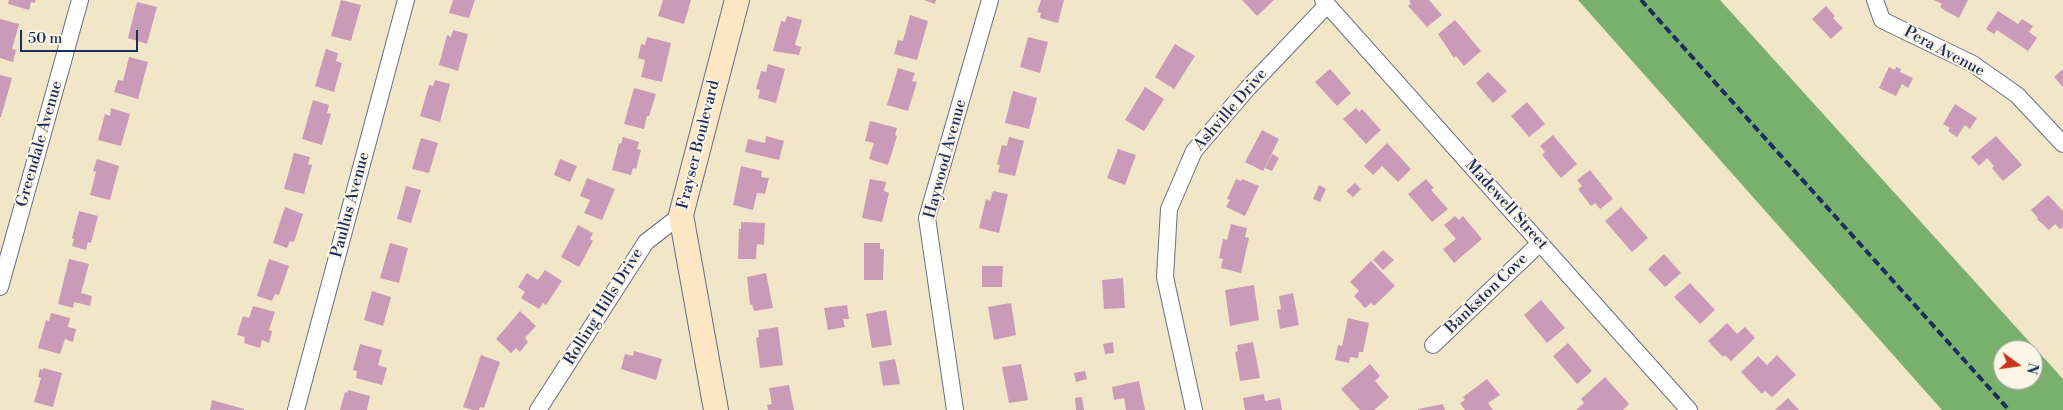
<!DOCTYPE html>
<html>
<head>
<meta charset="utf-8">
<style>
  body { margin:0 }
  #map { position:relative; width:2063px; height:410px; overflow:hidden; background:#f2e6c9; font-family:"Libre Bodoni",serif }
  canvas { display:block }
  .north { position:absolute; left:1993px; top:340px; width:50px; height:50px; box-sizing:border-box; background:#fcf5e5; border:1px solid #a2a6af; border-radius:50%; rotate:104deg; font-size:14px; font-weight:700; line-height:20px; text-align:center; color:#1b2f5e }
  .north::after { content:''; display:block; margin:auto; width:18px; height:22px; background:#c8321e; clip-path:polygon(50% 0,100% 100%,50% 72%,0 100%) }
  .scale { position:absolute; left:20px; top:30px; width:118px; height:22px; box-sizing:border-box; border:2px solid #1b2f5e; border-top:0; padding-left:6px; font-size:15px; line-height:18px; white-space:nowrap; color:#1b2f5e; -webkit-text-stroke:4px #fcf5e5; paint-order:stroke }
</style>
</head>
<body>
<div id="map">
<canvas width="2063" height="410"></canvas>
<div class="north">N</div>
<div class="scale">50 m</div>
</div>
<script>
const c = document.querySelector('canvas').getContext('2d');
c.lineJoin = 'round';
function paint(path, color) { c.fillStyle = color; c.fill(path, 'evenodd'); }
const toPath = rows => new Path2D(rows.map(r => 'M' + r).join(''));
function trace(path, color, width, dash) { c.strokeStyle = color; c.lineWidth = width; c.lineCap = dash ? 'butt' : 'round'; c.setLineDash(dash || []); c.stroke(path); }
function write(font, color, halo, rows, align = 'center') {
  c.font = font + ' "Libre Bodoni",serif'; c.lineWidth = 4; c.setLineDash([]); c.textBaseline = 'middle'; c.strokeStyle = halo; c.fillStyle = color; for (const [text, x, y, turn = 0] of rows) {
    c.save(); c.translate(x, y); c.rotate((+turn || 0) * Math.PI / 180); c.textAlign = isNaN(turn) ? turn : align; if (halo) c.strokeText(text, 0, 0); c.fillText(text, 0, 0); c.restore();
  }
}
paint(toPath([
  [1578,0,1720,0,2063,379,2063,410,1942,410],
  [2003,350,2033,350,2033,380,2003,380]
]), '#79b06d');
paint(toPath([
  [9,0,36,0,35,3,31,2,29,10,8,4],
  [341,0,361,5,351,41,331,36],
  [453,0,475,0,469,18,449,13],
  [663,0,691,0,684,24,658,16],
  [924,0,936,0,935,4],
  [1041,0,1064,0,1058,23,1040,18,1041,13,1037,12],
  [1242,0,1274,0,1257,16],
  [1409,0,1429,0,1442,15,1427,27,1408,6,1411,3],
  [1934,0,1968,0,1959,18,1944,10,1940,7,1942,4],
  [137,2,157,7,147,44,128,38],
  [1826,6,1835,16,1833,18,1843,28,1831,39,1812,19],
  [1998,11,2018,24,2022,19,2033,26,2029,32,2037,38,2028,51,1997,30,1994,34,1986,29],
  [910,15,928,21,917,60,894,54,898,40,903,41],
  [787,16,802,20,795,45,801,47,799,55,773,51,781,21,785,22],
  [0,19,19,24,12,49,16,50,13,62,0,58],
  [1455,20,1481,51,1464,66,1456,56,1454,58,1438,34],
  [453,30,468,34,458,71,439,65,447,35,451,37],
  [647,37,671,43,662,82,641,77,645,60,638,58,641,44,645,45],
  [1028,37,1048,42,1040,73,1020,67],
  [1175,44,1195,56,1174,89,1155,77],
  [326,49,338,53,336,61,342,63,334,92,315,86],
  [129,57,148,62,138,99,114,92,118,80,123,81],
  [768,64,785,69,776,103,758,98,760,90,756,89,761,71,766,72],
  [1889,67,1895,70,1896,67,1901,69,1900,72,1913,78,1908,88,1902,84,1896,96,1879,88],
  [898,68,915,73,912,81,917,82,908,111,887,105],
  [1330,69,1351,93,1337,106,1315,82],
  [2063,69,2063,87,2054,77],
  [1488,72,1507,91,1493,103,1476,83],
  [0,75,12,78,1,117,0,117],
  [435,80,450,84,440,122,420,116,429,85,433,86],
  [1145,87,1164,99,1144,131,1125,120],
  [634,88,656,94,649,116,647,116,644,129,624,124],
  [1013,91,1037,98,1029,129,1005,123],
  [313,100,329,105,327,113,331,114,322,145,302,139],
  [1527,102,1545,124,1529,137,1511,116],
  [1955,104,1977,118,1970,129,1965,125,1957,137,1948,131,1950,128,1943,124],
  [111,108,130,114,121,146,98,140,105,114,110,116],
  [1356,108,1359,112,1362,109,1381,130,1366,144,1343,119],
  [870,121,897,128,895,135,897,136,888,165,869,159,874,143,865,141],
  [1262,130,1279,139,1263,171,1245,162],
  [1553,135,1577,164,1561,178,1542,155,1545,152,1540,146],
  [766,136,784,141,779,160,745,152,748,139,765,143],
  [1996,136,2022,165,2003,181,1992,168,1994,166,1987,158,1979,166,1971,157],
  [623,137,639,142,637,149,641,150,636,169,633,168,631,175,612,170,619,143,621,144],
  [1009,137,1024,141,1015,176,998,172,1000,165,997,164,1002,145,1007,146],
  [421,138,438,143,429,173,412,169],
  [1387,143,1411,169,1398,182,1382,166,1373,175,1364,166],
  [1118,149,1136,155,1125,185,1107,178],
  [294,153,310,157,308,164,312,165,304,194,284,189],
  [1272,154,1279,158,1272,171,1265,168],
  [97,159,119,166,110,200,90,195,96,172,93,171],
  [560,159,577,166,570,182,554,175],
  [741,166,762,171,761,177,769,178,765,194,757,193,753,210,733,205],
  [1590,170,1613,199,1600,209,1595,203,1591,206,1578,189,1582,186,1577,180],
  [587,178,615,189,602,220,584,213,590,200,580,196],
  [870,179,886,182,884,191,889,193,882,222,862,218],
  [1236,179,1241,181,1242,179,1259,186,1245,216,1226,207,1230,200,1227,199],
  [1426,179,1434,188,1431,190,1448,209,1432,222,1408,194],
  [1355,183,1361,189,1353,197,1346,191],
  [1319,185,1326,189,1320,202,1313,199],
  [406,186,421,190,411,223,397,219],
  [993,191,1008,194,999,233,979,228,986,199,990,201],
  [2048,195,2063,211,2063,227,2060,229,2055,224,2049,230,2037,219,2038,218,2031,210],
  [285,207,303,214,294,242,290,241,287,248,273,243],
  [1621,207,1648,238,1632,252,1605,221],
  [79,211,98,216,91,243,88,242,86,250,72,246,74,239,72,238],
  [1455,216,1459,220,1463,216,1482,239,1454,263,1443,249,1456,239,1444,225],
  [741,222,765,223,764,245,757,244,756,259,738,259,739,229,741,229],
  [1231,224,1247,228,1245,237,1249,238,1241,273,1221,268,1223,259,1219,258,1223,239,1227,240],
  [578,225,593,233,590,239,593,241,579,267,561,257],
  [390,243,408,248,399,283,380,278],
  [864,243,880,243,880,249,884,249,883,280,864,280],
  [1383,250,1394,260,1383,270,1373,260],
  [1664,254,1681,273,1665,287,1648,269],
  [69,259,89,264,81,293,92,296,90,306,74,302,73,308,58,304],
  [269,259,289,266,279,295,275,294,272,301,257,296],
  [1371,261,1395,286,1374,306,1371,303,1365,308,1354,296,1359,291,1350,282],
  [982,266,1003,266,1002,287,982,287],
  [545,270,562,281,546,305,543,303,539,309,521,298,525,292,518,287,527,273,538,280],
  [766,273,773,308,754,311,752,304,750,305,747,277],
  [1123,278,1125,308,1104,309,1102,280],
  [1690,283,1715,310,1700,324,1674,297],
  [1254,285,1259,320,1230,326,1225,290],
  [372,291,391,297,383,326,364,320],
  [1293,293,1299,325,1280,329,1277,310,1281,309,1279,296],
  [1541,300,1565,328,1547,343,1524,315],
  [1011,303,1016,335,994,340,988,307],
  [847,305,849,319,843,319,845,327,828,330,824,308],
  [253,306,275,312,269,330,272,331,269,343,262,340,260,348,244,343,245,337,237,335,243,316,249,318],
  [886,310,892,345,872,348,866,314],
  [520,311,536,326,525,338,528,342,520,352,516,348,511,353,496,339],
  [51,313,70,318,68,327,76,329,73,342,65,339,60,354,38,348,46,320,49,321],
  [1348,318,1369,323,1363,352,1359,352,1358,358,1350,357,1349,363,1335,360,1338,345,1342,346],
  [1727,323,1737,334,1745,327,1755,338,1731,361,1725,355,1723,357,1708,341],
  [778,327,783,365,760,368,756,338,759,337,758,330],
  [1113,342,1114,353,1105,354,1103,344],
  [1253,342,1260,378,1240,381,1235,352,1238,351,1237,345],
  [1568,343,1592,371,1577,384,1553,356],
  [360,344,382,350,378,365,387,368,382,385,356,378,357,371,353,370],
  [634,351,662,359,656,380,621,369,625,354,633,356],
  [481,355,500,362,484,408,480,407,479,410,473,410,463,407],
  [1777,355,1796,375,1772,397,1765,391,1762,394,1741,372,1758,356,1767,365],
  [895,359,900,384,883,386,879,362],
  [1021,364,1028,400,1009,403,1002,367],
  [1370,364,1380,376,1375,381,1389,397,1374,410,1360,410,1341,389],
  [43,368,62,373,53,407,34,402,41,378,38,377,40,369,43,370],
  [1085,371,1087,379,1076,382,1074,373],
  [1605,377,1629,404,1623,410,1576,410,1584,403,1581,399],
  [1487,379,1500,395,1488,403,1493,410,1465,410,1460,403,1465,400,1463,397],
  [1139,381,1145,410,1126,410,1124,398,1114,400,1112,387],
  [789,385,794,410,768,410,767,405,772,404,769,388],
  [348,390,370,396,367,410,340,410,345,392,348,393],
  [1264,394,1265,401,1280,398,1282,410,1245,410,1243,398],
  [1082,397,1084,410,1076,410,1075,398],
  [1788,398,1799,410,1775,410],
  [212,400,244,409,244,410,210,410],
  [1443,404,1445,410,1418,410,1418,409]
]), '#ca9bb9');
const street = toPath([
  [1323,0,1689,410],
  [1875,0,1882,20,1973,64,2017,95,2063,144],
  [0,287,80,0],
  [1433,345,1540,243],
  [296,410,406,0],
  [538,410,646,242,681,215],
  [955,410,927,218,990,0],
  [1194,410,1165,277,1169,209,1194,151,1248,88,1327,5]
]);
const secondary = toPath([
  [716,410,681,215,737,0]
]);
trace(street, '#666f83', 18);
trace(secondary, '#666f83', 26);
trace(street, '#fff', 16);
trace(secondary, '#fce6c4', 24);
trace(toPath([
  [1641,0,2009,410]
]), '#1b2f5e', 4, [8, 4]);
write('16px', '#1b2f5e', '#fcf5e5', [
  ["Pera Avenue",1944,52,28],
  ["Ashville Drive",1231,110,-49],
  ["Greendale Avenue",40,144,-74],
  ["Frayser Boulevard",699,145,-76],
  ["Haywood Avenue",946,159,-75],
  ["Paullus Avenue",351,205,-75],
  ["Madewell Street",1506,205,48],
  ["Bankston Cove",1487,294,-44],
  ["Rolling Hills Drive",604,307,-58]
]);
</script>
</body>
</html>
